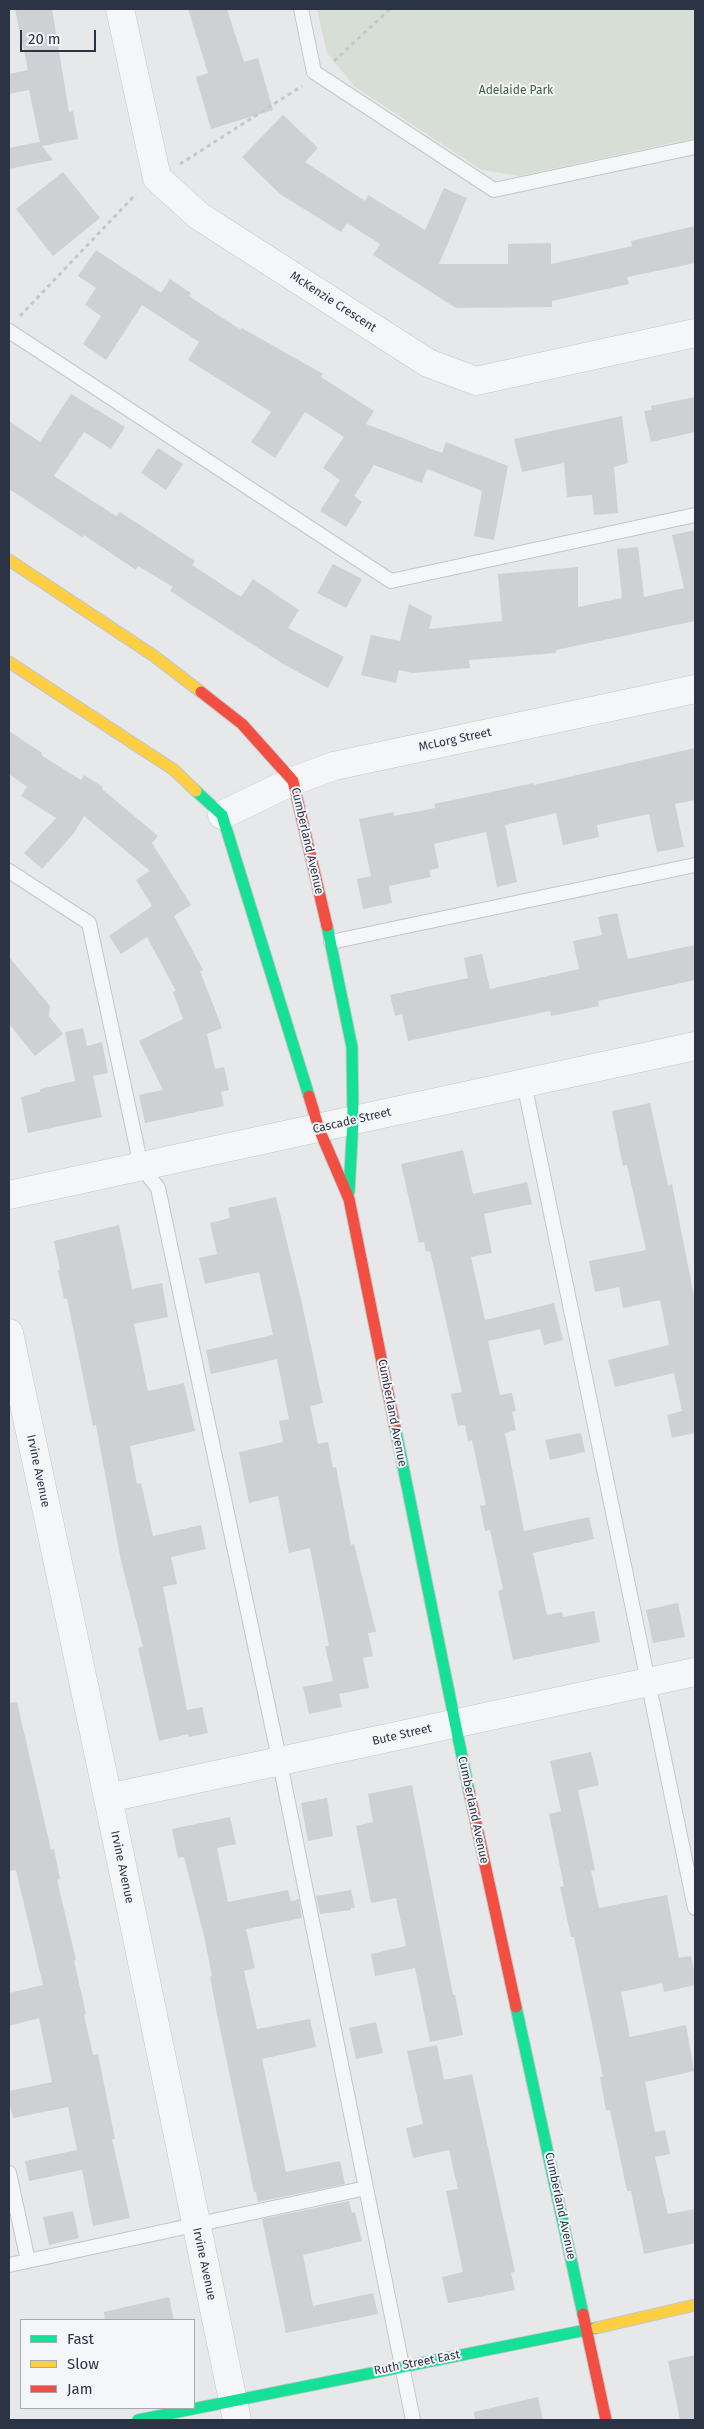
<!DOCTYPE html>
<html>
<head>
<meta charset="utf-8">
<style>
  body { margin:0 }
  #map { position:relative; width:704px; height:2429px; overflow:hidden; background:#e6e8ea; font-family:"Fira Sans",sans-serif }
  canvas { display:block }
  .frame { position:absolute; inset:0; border:10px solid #2b3445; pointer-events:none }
  .legend { position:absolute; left:20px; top:2319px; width:175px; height:90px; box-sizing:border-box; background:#f4f6f9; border:1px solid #a4a8b1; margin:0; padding:6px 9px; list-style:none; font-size:15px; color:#2b3445 }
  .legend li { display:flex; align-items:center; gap:10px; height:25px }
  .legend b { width:25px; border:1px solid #a4a8b1 }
  .scale { position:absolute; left:20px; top:30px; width:76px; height:22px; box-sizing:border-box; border:2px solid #2b3445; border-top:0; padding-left:6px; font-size:15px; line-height:18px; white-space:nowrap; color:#2b3445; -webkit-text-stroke:4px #f4f6f9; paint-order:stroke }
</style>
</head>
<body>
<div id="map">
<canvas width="704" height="2429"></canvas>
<div class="frame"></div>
<ul class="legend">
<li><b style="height:6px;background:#16e098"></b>Fast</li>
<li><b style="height:6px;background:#ffcf43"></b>Slow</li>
<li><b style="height:6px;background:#f24e42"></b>Jam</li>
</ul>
<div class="scale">20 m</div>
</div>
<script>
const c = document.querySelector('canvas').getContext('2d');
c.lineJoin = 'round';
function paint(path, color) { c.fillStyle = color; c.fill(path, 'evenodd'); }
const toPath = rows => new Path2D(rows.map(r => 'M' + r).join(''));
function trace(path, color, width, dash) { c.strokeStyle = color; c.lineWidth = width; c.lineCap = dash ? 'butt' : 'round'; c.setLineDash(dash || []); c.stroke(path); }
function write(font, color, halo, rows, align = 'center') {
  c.font = font + ' "Fira Sans",sans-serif'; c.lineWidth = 4; c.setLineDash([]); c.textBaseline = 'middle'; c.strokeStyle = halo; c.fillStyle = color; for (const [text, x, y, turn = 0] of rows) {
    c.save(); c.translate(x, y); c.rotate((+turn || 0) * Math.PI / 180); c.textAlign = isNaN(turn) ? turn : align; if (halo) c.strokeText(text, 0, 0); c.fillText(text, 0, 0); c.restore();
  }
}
paint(toPath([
  [317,9,695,9,695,138,519,176,482,170,355,87,327,53]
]), '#d6ded6');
paint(toPath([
  [15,9,52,9,69,112,73,111,78,139,42,146,53,160,9,169,9,148,39,142,40,143,29,90,9,94,9,74,28,70],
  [188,9,227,9,244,62,258,58,273,110,211,129,196,77,208,73],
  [283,115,318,148,305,162,365,201,368,195,425,230,444,188,467,198,439,264,508,264,508,244,551,243,551,264,632,246,631,241,695,226,695,263,627,277,629,284,552,301,552,307,456,308,373,255,380,244,347,223,341,232,280,194,242,157],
  [63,172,100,218,53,256,16,209],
  [96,250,161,293,170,279,191,293,189,296,241,330,242,328,323,374,321,377,374,411,366,424,442,453,446,442,508,466,494,540,474,536,482,491,427,469,422,483,374,465,354,496,362,502,346,527,320,511,340,480,323,468,344,437,305,412,275,458,251,442,271,412,188,360,199,342,142,305,106,360,83,344,101,316,85,305,96,288,78,276],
  [71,394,125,427,111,449,84,432,54,476,116,516,120,512,195,561,192,565,241,597,253,579,299,610,288,628,344,657,328,688,283,664,170,591,173,587,138,566,136,570,84,535,83,538,9,489,9,421,40,442],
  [695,397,695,432,651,442,644,411,652,410,651,406],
  [622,416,628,463,614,467,618,513,594,515,592,495,567,497,564,463,522,472,514,439],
  [158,448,183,464,166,490,141,473],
  [695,530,695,621,556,650,556,653,469,660,470,668,413,673,399,670,396,683,361,675,371,635,400,641,409,604,432,616,429,629,502,621,498,574,578,567,578,607,622,598,617,549,638,547,644,597,684,588,672,535],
  [333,564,362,579,346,608,317,593],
  [9,731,42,753,41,755,81,780,84,775,103,787,102,789,158,836,152,843,191,905,174,916,203,970,200,971,222,1028,207,1034,215,1069,224,1067,229,1090,221,1092,224,1106,145,1123,139,1095,163,1090,139,1041,183,1019,173,992,176,991,147,937,121,954,109,936,152,906,136,880,150,871,84,816,74,833,42,869,24,853,56,818,21,796,27,787,9,774],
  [695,748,695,800,675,804,684,847,657,852,649,814,597,825,599,837,563,845,556,813,505,825,517,882,497,887,486,832,434,844,439,868,429,870,431,877,389,886,392,903,363,909,357,879,371,876,359,819,394,812,394,816,435,808,434,804,534,783,534,785],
  [617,913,628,959,695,945,695,980,598,1001,599,1006,551,1016,550,1011,408,1041,402,1014,395,1016,390,995,468,978,464,958,482,954,490,989,579,969,573,941,602,935,598,917],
  [9,957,50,1006,49,1016,63,1034,35,1056,9,1024],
  [83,1028,87,1046,102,1042,108,1073,93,1076,102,1117,28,1133,21,1097,40,1092,40,1089,75,1081,65,1032],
  [650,1103,668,1185,672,1184,695,1301,695,1433,672,1438,667,1415,682,1411,674,1373,615,1387,608,1360,669,1345,660,1300,623,1308,619,1287,595,1292,589,1261,646,1250,627,1165,623,1166,612,1111],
  [463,1150,473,1194,527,1182,532,1204,484,1214,492,1253,471,1257,485,1320,554,1303,563,1340,544,1345,540,1329,488,1341,500,1395,512,1393,516,1411,512,1412,516,1430,505,1433,524,1531,589,1517,594,1539,533,1553,547,1615,562,1612,563,1617,594,1611,600,1642,513,1660,498,1591,503,1589,490,1530,485,1531,480,1506,486,1505,472,1440,468,1441,465,1425,458,1426,451,1394,462,1392,430,1251,426,1252,424,1242,419,1243,401,1164],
  [276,1197,301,1299,323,1403,310,1406,318,1444,328,1442,333,1468,336,1467,351,1545,354,1544,376,1632,368,1633,373,1656,363,1658,369,1688,339,1694,342,1707,309,1714,303,1687,333,1681,325,1646,329,1646,310,1548,289,1553,278,1496,249,1503,239,1452,283,1442,279,1421,289,1419,277,1359,211,1374,206,1350,273,1335,259,1272,205,1284,199,1258,217,1254,210,1223,230,1218,228,1208],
  [119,1225,132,1289,162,1283,168,1317,134,1324,148,1391,184,1383,195,1431,130,1446,137,1484,141,1483,153,1536,201,1525,206,1549,171,1557,177,1584,163,1587,187,1710,202,1707,208,1733,189,1737,188,1734,159,1741,138,1648,143,1647,121,1561,96,1425,93,1426,67,1298,64,1299,58,1270,60,1270,54,1241],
  [581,1433,585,1452,550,1460,545,1440],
  [678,1603,685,1637,653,1643,646,1610],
  [17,1702,51,1850,54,1849,60,1879,57,1880,76,1960,74,1961,86,2014,84,2015,93,2055,98,2054,115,2139,112,2139,130,2218,93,2226,82,2170,29,2181,25,2161,77,2150,68,2107,13,2118,9,2101,9,2091,52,2082,39,2018,9,2026,9,1993,43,1985,16,1870,9,1871,9,1703],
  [591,1752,599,1785,578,1790,595,1870,591,1871,599,1908,667,1895,679,1958,691,1956,695,1975,695,1985,664,1992,662,1983,621,1992,630,2037,686,2025,694,2071,645,2082,655,2132,665,2130,670,2154,655,2157,668,2214,695,2209,695,2243,644,2254,631,2191,627,2191,610,2110,606,2110,600,2077,603,2077,574,1937,571,1937,560,1887,564,1886,549,1814,561,1811,550,1761],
  [412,1785,453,1995,455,1995,463,2035,430,2042,415,1968,375,1976,371,1954,406,1946,396,1898,371,1903,356,1826,373,1822,368,1794],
  [327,1798,333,1836,308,1841,301,1803],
  [230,1817,236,1844,217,1848,228,1902,288,1890,291,1901,299,1899,302,1918,246,1929,255,1968,244,1971,257,2029,310,2019,316,2047,262,2059,286,2172,340,2161,345,2184,258,2202,256,2192,254,2192,217,2014,210,1977,212,1976,204,1936,184,1857,178,1858,172,1829],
  [351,1890,355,1908,351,1908,351,1910,320,1914,316,1896],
  [376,2022,383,2053,356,2059,349,2028],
  [437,2045,444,2080,472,2074,515,2272,511,2273,515,2290,448,2303,442,2277,463,2272,446,2191,458,2189,449,2150,413,2158,406,2128,423,2124,407,2051],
  [349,2201,352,2213,355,2212,362,2241,303,2255,313,2306,373,2293,378,2314,286,2333,262,2219],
  [73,2211,79,2238,49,2245,43,2217],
  [169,2297,174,2320,105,2320,104,2312],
  [695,2355,695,2420,680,2420,668,2361],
  [538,2397,543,2420,475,2420,474,2412]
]), '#ced0d3');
const lane = toPath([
  [301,9,314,72,494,190,695,147],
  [9,331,391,581,695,515],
  [9,871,89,923,141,1166,158,1188,280,1763,413,2420],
  [331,942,695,865],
  [524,1083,695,1908],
  [9,2173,28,2261],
  [9,2265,366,2188]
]);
const street = toPath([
  [120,9,157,178,199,216,428,363,476,381,695,333],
  [222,815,293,781,334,766,695,689],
  [9,1195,695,1046],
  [9,1333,108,1798,237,2420],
  [108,1798,695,1672]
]);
const fast = toPath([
  [196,791,222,815,309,1096],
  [327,926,352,1047,353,1120,349,1192],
  [395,1427,469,1791],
  [516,2007,583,2314],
  [138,2420,596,2328]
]);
const slow = toPath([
  [9,560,154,656,201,692],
  [9,662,174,770,196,791],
  [596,2328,695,2305]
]);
const jam = toPath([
  [201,692,242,724,293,781,327,926],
  [309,1096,319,1129,349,1199,395,1427],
  [469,1791,516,2007],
  [583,2314,606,2420]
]);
trace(lane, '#c4c6c8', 16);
trace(street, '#c4c6c8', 29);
trace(fast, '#c4c6c8', 13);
trace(slow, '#c4c6c8', 13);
trace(jam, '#c4c6c8', 13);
trace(toPath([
  [334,61,390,9],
  [180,164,302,86],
  [20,316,136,194]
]), '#c5c6ca', 3, [4, 4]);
trace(lane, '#f5f6f7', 14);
trace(street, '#f5f6f7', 28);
trace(fast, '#16e098', 11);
trace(slow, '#ffcf43', 11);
trace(jam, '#f24e42', 11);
write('12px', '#3f6138', '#f4f6f9', [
  ["Adelaide Park",516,91]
]);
write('12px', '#2b3445', '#f4f6f9', [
  ["McKenzie Crescent",333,302,33],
  ["McLorg Street",455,740,-12],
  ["Cumberland Avenue",307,841,77],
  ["Cascade Street",352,1121,-13],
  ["Cumberland Avenue",392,1413,79],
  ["Irvine Avenue",38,1471,78],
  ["Bute Street",402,1735,-13],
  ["Cumberland Avenue",473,1810,78],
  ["Irvine Avenue",122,1867,78],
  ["Cumberland Avenue",560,2206,78],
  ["Irvine Avenue",204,2264,78],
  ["Ruth Street East",417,2363,-11]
]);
</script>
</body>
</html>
